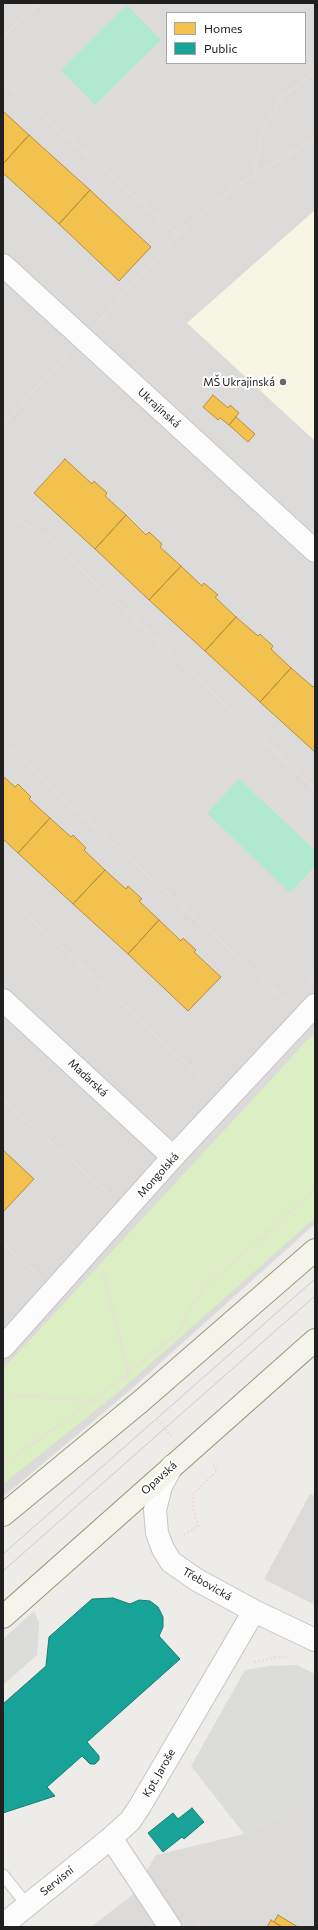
<!DOCTYPE html>
<html>
<head>
<meta charset="utf-8">
<style>
  body { margin:0 }
  #map { position:relative; width:318px; height:1930px; overflow:hidden; background:#eeece8; font-family:Commissioner,sans-serif }
  canvas { display:block }
  .frame { position:absolute; inset:0; border:4px solid #202020; pointer-events:none }
  .legend { position:absolute; left:166px; top:12px; width:140px; height:52px; box-sizing:border-box; background:#fff; border:1px solid #a6a6a6; margin:0; padding:5px 7px; list-style:none; font-size:12px; color:#202020 }
  .legend li { display:flex; align-items:center; gap:8px; height:20px }
  .legend b { width:20px; border:1px solid #a6a6a6 }
</style>
</head>
<body>
<div id="map">
<canvas width="318" height="1930"></canvas>
<div class="frame"></div>
<ul class="legend">
<li><b style="height:11px;background:#f2c14e"></b>Homes</li>
<li><b style="height:11px;background:#17a398"></b>Public</li>
</ul>
</div>
<script>
const c = document.querySelector('canvas').getContext('2d');
c.lineJoin = 'round';
function paint(path, color) { c.fillStyle = color; c.fill(path, 'evenodd'); }
const toPath = rows => new Path2D(rows.map(r => 'M' + r).join(''));
function trace(path, color, width, dash) { c.strokeStyle = color; c.lineWidth = width; c.lineCap = dash ? 'butt' : 'round'; c.setLineDash(dash || []); c.stroke(path); }
function write(font, color, halo, rows, align = 'center') {
  c.font = font + ' Commissioner,sans-serif'; c.lineWidth = 4; c.setLineDash([]); c.textBaseline = 'middle'; c.strokeStyle = halo; c.fillStyle = color; for (const [text, x, y, turn = 0] of rows) {
    c.save(); c.translate(x, y); c.rotate((+turn || 0) * Math.PI / 180); c.textAlign = isNaN(turn) ? turn : align; if (halo) c.strokeText(text, 0, 0); c.fillText(text, 0, 0); c.restore();
  }
}
paint(toPath([
  [3,3,315,3,315,1224,128,1392,3,1497],
  [167,13,305,13,305,63,167,63],
  [310,1494,315,1496,315,1605,264,1579],
  [315,1801,315,1927,91,1927,132,1895,156,1855,244,1834]
]), '#dddbd9');
paint(toPath([
  [315,210,315,441,187,323]
]), '#f7f6e4');
paint(toPath([
  [34,1611,39,1623,37,1655,3,1685,3,1639],
  [297,1665,315,1674,315,1801,244,1834,191,1766,245,1670,270,1666]
]), '#dcdcda');
paint(toPath([
  [315,1032,315,1218,115,1395,3,1484,3,1369]
]), '#dbeec4');
paint(toPath([
  [127,5,161,40,95,105,61,70],
  [239,779,315,850,315,866,290,893,207,813]
]), '#b0e9cf');
const homes = toPath([
  [3,111,29,135,3,164,3,111],
  [29,135,90,190,59,224,3,173,3,164,29,135],
  [90,190,151,247,119,281,59,224,90,190],
  [213,395,228,408,230,405,239,413,229,425,220,418,218,420,203,407,213,395],
  [236,417,255,434,248,442,229,425,236,417],
  [65,459,92,484,94,481,107,493,105,496,126,515,95,549,34,493,65,459],
  [126,515,146,535,149,532,162,544,160,547,181,566,149,600,95,549,126,515],
  [181,566,202,586,204,583,218,595,215,597,236,617,205,651,149,600,181,566],
  [236,617,258,636,260,634,273,646,271,649,291,668,260,702,205,651,236,617],
  [291,668,313,687,315,685,315,752,260,702,291,668],
  [3,776,15,787,18,784,31,797,29,799,50,818,18,853,3,839,3,776],
  [50,818,71,837,73,835,86,848,84,850,105,870,73,904,18,853,50,818],
  [105,870,126,889,128,886,142,899,139,901,159,920,128,954,73,904,105,870],
  [159,920,181,941,183,938,196,950,194,952,221,977,188,1011,128,954,159,920],
  [3,1150,34,1179,3,1212,3,1150],
  [278,1915,298,1927,282,1927,274,1922,278,1915],
  [271,1920,274,1922,282,1927,267,1927,271,1920]
]);
paint(homes, '#f2c14e');
trace(homes, '#b39140', 1);
const public = toPath([
  [113,1598,130,1604,139,1600,150,1601,158,1607,163,1617,163,1627,159,1636,180,1659,87,1742,99,1756,99,1760,95,1764,90,1764,82,1756,47,1787,55,1796,3,1813,3,1704,46,1666,49,1637,92,1599,113,1598],
  [192,1808,204,1822,184,1839,182,1837,163,1852,148,1833,173,1813,178,1819,192,1808]
]);
paint(public, '#17a398');
trace(public, '#1a7c74', 1);
const service = toPath([
  [3,1875,27,1905]
]);
const minor = toPath([
  [3,265,315,551],
  [3,1000,173,1157],
  [3,1347,173,1157,315,1005],
  [172,1466,161,1486,155,1510,157,1533,163,1549,171,1562,197,1580,254,1611,315,1640],
  [111,1838,170,1927],
  [3,1925,111,1838,130,1821,140,1806,254,1611]
]);
const secondary = toPath([
  [3,1515,140,1402,315,1250],
  [3,1617,315,1340]
]);
trace(service, '#c7c6c4', 13);
trace(minor, '#c7c6c4', 24);
trace(secondary, '#98987f', 24);
trace(toPath([
  [3,37,40,3],
  [3,80,178,235],
  [254,175,263,128,283,96,315,72],
  [100,320,181,231,238,185,315,138],
  [3,424,67,356],
  [3,512,48,538,315,789],
  [3,743,286,1001],
  [3,893,207,1083],
  [310,980,315,975],
  [3,1100,108,1193],
  [3,1243,36,1273],
  [103,1272,128,1372,127,1378],
  [3,1394,93,1401,103,1397],
  [157,1420,171,1436],
  [3,1465,93,1401,178,1333,191,1307,204,1289,315,1189],
  [184,1535,198,1526,193,1508,193,1494,217,1471,213,1464],
  [254,1662,277,1657,290,1657],
  [194,1917,203,1927]
]), '#ecdbd9', 2.5, [2, 2]);
trace(service, '#fcfcfc', 11);
trace(minor, '#fcfcfc', 22);
trace(secondary, '#f4f4eb', 22);
trace(toPath([
  [3,1554,315,1279],
  [3,1571,315,1296]
]), '#cbcbca', 1);
for (const [x, y, r, color] of [
  [283,382,4,"#686766"]
]) { const dot = new Path2D(); dot.arc(x, y, r, 0, 2 * Math.PI); c.fillStyle = color; c.fill(dot); trace(dot, '#fff', 1.5); }
write('11px', '#202020', '#fff', [
  ["MŠ Ukrajinská",275,382]
], 'right');
write('11px', '#202020', '#fff', [
  ["Ukrajinská",159,408,42],
  ["Maďarská",88,1078,43],
  ["Mongolská",158,1175,-48],
  ["Opavská",159,1478,-42],
  ["Třebovická",207,1584,30],
  ["Kpt. Jaroše",159,1773,-60],
  ["Servisní",57,1881,-39]
]);
</script>
</body>
</html>
